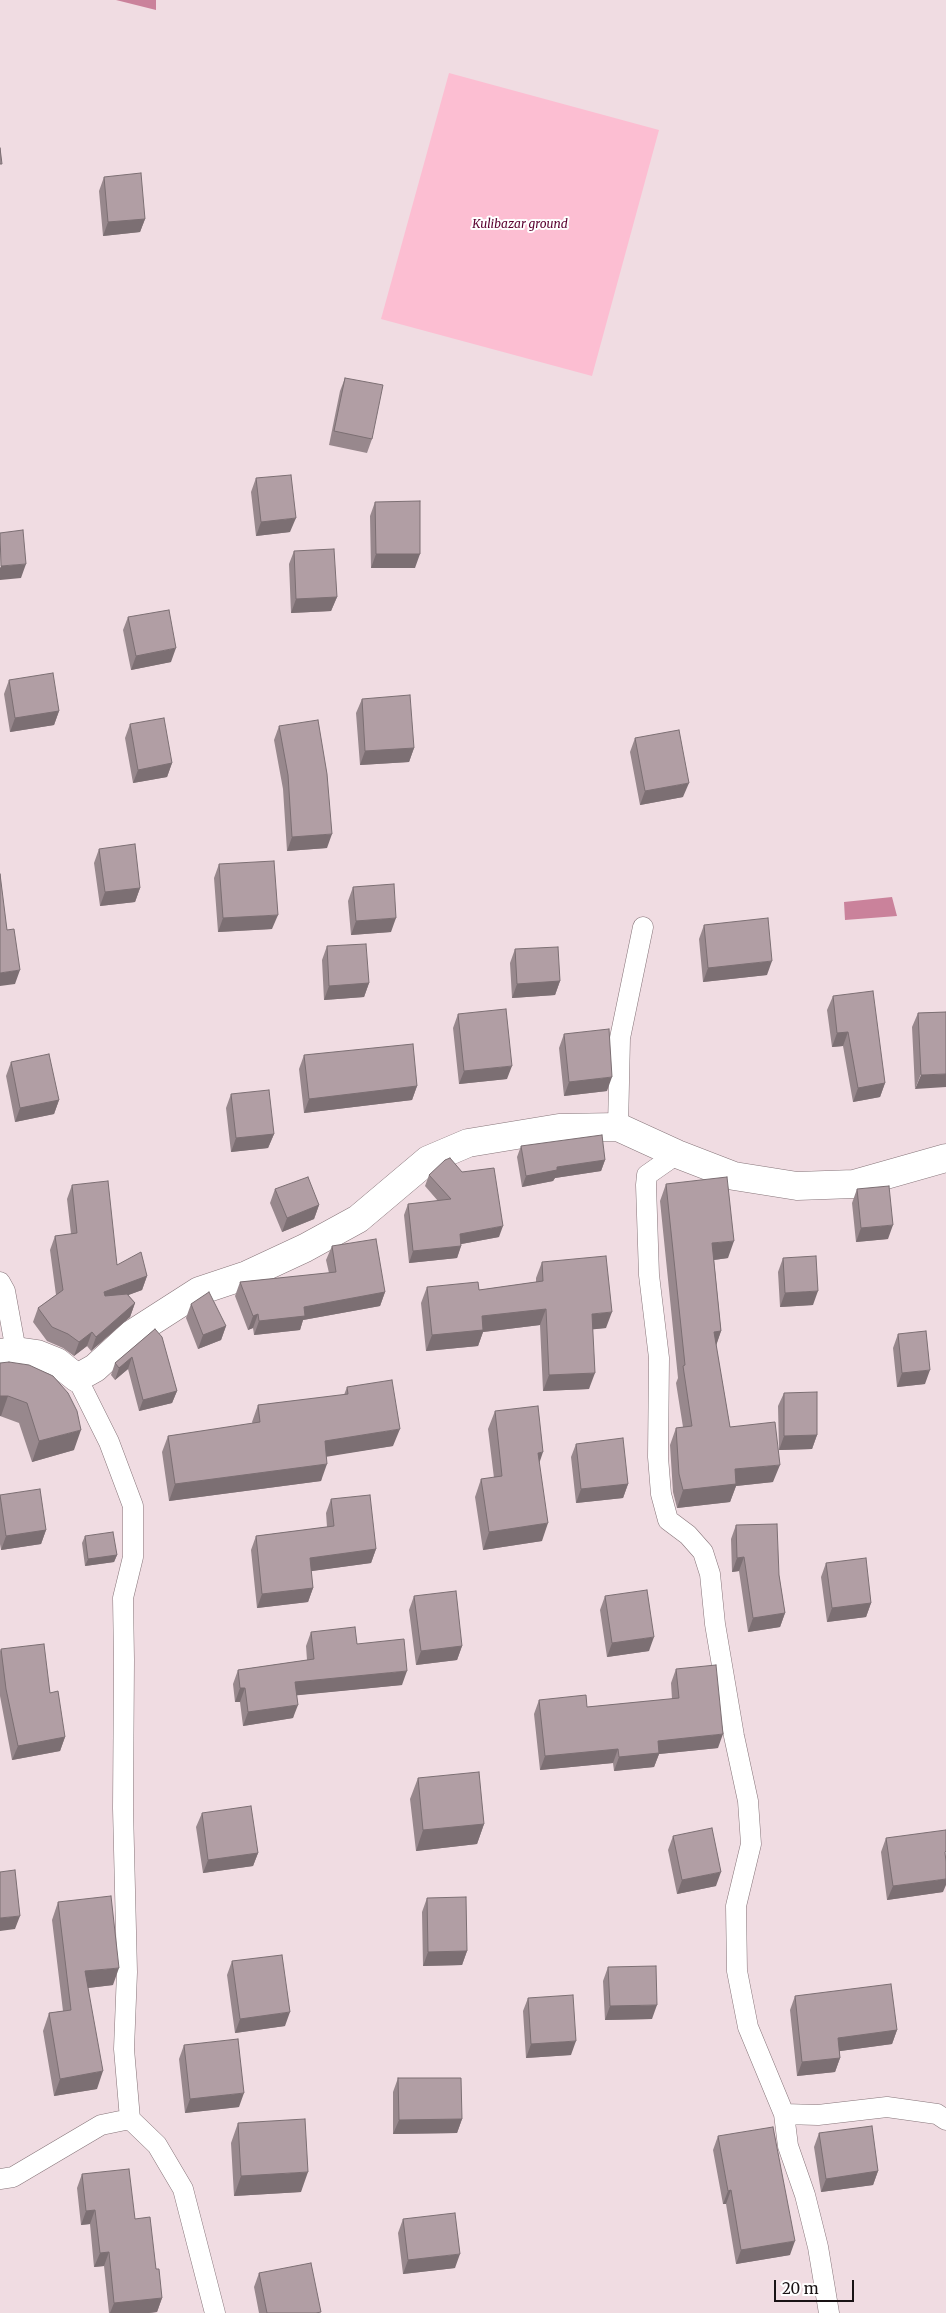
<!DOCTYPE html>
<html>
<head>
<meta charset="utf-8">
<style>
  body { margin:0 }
  #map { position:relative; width:946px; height:2313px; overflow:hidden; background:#f0dce2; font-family:Merriweather,serif }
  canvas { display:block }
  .scale { position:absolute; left:774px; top:2280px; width:80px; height:22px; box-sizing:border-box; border:2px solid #191214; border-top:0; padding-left:6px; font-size:15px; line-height:18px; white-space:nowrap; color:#191214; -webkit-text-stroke:4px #fff; paint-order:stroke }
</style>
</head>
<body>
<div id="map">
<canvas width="946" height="2313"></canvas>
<div class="scale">20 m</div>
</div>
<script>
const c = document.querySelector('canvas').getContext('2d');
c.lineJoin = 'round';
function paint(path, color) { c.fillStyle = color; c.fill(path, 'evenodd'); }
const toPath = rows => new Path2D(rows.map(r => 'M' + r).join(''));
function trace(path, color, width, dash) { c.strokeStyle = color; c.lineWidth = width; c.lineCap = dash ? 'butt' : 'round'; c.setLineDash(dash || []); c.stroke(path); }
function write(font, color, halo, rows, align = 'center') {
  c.font = font + ' Merriweather,serif'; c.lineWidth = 4; c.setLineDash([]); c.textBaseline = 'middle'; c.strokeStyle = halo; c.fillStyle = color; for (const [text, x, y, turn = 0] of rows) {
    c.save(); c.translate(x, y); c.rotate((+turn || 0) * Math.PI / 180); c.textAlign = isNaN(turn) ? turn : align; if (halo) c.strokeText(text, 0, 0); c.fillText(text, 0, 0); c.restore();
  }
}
paint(toPath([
  [449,73,659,130,592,376,381,319]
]), '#fcbed2');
paint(toPath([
  [116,0,156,0,156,10],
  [892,897,897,916,845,920,844,902]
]), '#ca829b');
const street = toPath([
  [618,1127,620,1038,643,927],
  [677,1154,647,1175,646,1185,649,1275,659,1358,658,1457,661,1494,668,1520,688,1535,703,1552,710,1574,715,1624,734,1736,748,1801,751,1844,736,1906,737,1971,748,2027,784,2114,818,2115,887,2107,937,2114,946,2120],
  [0,1282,5,1291,16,1351],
  [77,1378,109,1442,133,1506,133,1557,123,1598,124,1660,123,1808,127,1972,124,2049,130,2119,157,2145,183,2189,215,2313],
  [784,2114,788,2146,805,2195,818,2247,829,2313],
  [0,2179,13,2177,101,2125,130,2119]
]);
const secondary = toPath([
  [0,1353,16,1351,37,1354,57,1362,77,1378,95,1368,132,1334,199,1291,247,1275,305,1248,358,1219,428,1160,468,1143,559,1128,618,1127,677,1154,734,1176,797,1186,854,1184,946,1158]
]);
trace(street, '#867479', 21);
trace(secondary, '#867479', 29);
trace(street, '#fff', 20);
trace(secondary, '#fff', 28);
paint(toPath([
  [104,177,145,219,140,232,103,236,99,191],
  [345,378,372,439,367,453,329,445,340,391],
  [256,478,290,532,256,536,251,492],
  [375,502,415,568,371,568,370,516],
  [294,551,337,597,331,611,291,613,289,564],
  [128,617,171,662,131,670,123,630],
  [9,680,59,711,54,725,10,732,4,694],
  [362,699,414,748,409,762,360,765,356,713],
  [130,724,172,763,167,777,133,783,125,738],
  [279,726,327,848,287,851,283,789,274,740],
  [635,738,683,797,640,805,630,752],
  [99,849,140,888,135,902,100,906,94,863],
  [219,864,272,929,218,932,214,878],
  [353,887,391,932,351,935,348,901],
  [704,925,767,975,703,982,699,939],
  [327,946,369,983,364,997,324,1000,322,960],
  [515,949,560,981,555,995,512,998,510,963],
  [833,996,885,1083,880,1097,853,1102,843,1046,832,1047,827,1010],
  [946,1012,915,1089,912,1027,918,1013],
  [458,1014,507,1079,459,1084,453,1028],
  [564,1034,607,1091,564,1096,559,1048],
  [304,1055,417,1086,412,1100,304,1113,299,1069],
  [11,1062,59,1100,54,1114,15,1122,6,1076],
  [231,1094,274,1134,268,1148,231,1152,226,1108],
  [521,1146,605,1160,601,1171,555,1178,553,1181,522,1187,517,1157],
  [429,1175,499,1237,461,1244,461,1246,457,1258,409,1263,404,1215,408,1204,438,1201,425,1186],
  [666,1184,728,1258,714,1260,721,1331,716,1345,730,1427,773,1482,736,1486,730,1502,677,1508,673,1492,670,1445,676,1428,683,1427,676,1383,678,1378,660,1201],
  [72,1185,117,1265,147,1276,142,1290,128,1295,135,1303,130,1317,91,1351,87,1346,74,1356,63,1348,47,1341,33,1322,38,1308,56,1295,50,1250,55,1236,71,1234,67,1199],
  [275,1189,319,1205,314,1219,282,1232,270,1203],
  [857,1189,888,1239,856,1242,852,1203],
  [332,1246,385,1292,380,1306,303,1320,300,1330,254,1335,253,1328,248,1330,235,1296,240,1282,329,1273,326,1260],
  [783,1258,813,1305,780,1307,778,1272],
  [542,1262,606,1328,593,1329,589,1389,543,1391,540,1325,483,1332,478,1346,426,1351,421,1303,427,1287,479,1290,536,1282,536,1278],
  [191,1304,226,1326,221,1340,198,1349,186,1318],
  [155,1329,177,1391,172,1403,139,1411,128,1369,115,1380,111,1375,115,1363],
  [898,1334,925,1384,897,1387,893,1348],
  [0,1363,74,1450,32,1462,19,1423,0,1416],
  [347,1387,393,1446,326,1456,321,1481,169,1501,162,1452,168,1436,253,1424,252,1422,258,1405,344,1395],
  [784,1393,817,1435,812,1449,779,1450,778,1406],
  [495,1411,539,1463,542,1541,483,1550,475,1497,481,1479,494,1478,488,1429],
  [576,1444,628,1484,623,1498,576,1503,571,1457],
  [0,1495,46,1530,41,1544,1,1550,0,1544],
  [331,1499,376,1549,371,1563,311,1571,313,1588,308,1602,257,1608,251,1550,256,1536,327,1527,326,1513],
  [736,1525,779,1575,785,1613,780,1627,748,1632,739,1571,732,1572,731,1539],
  [85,1536,117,1555,114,1562,85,1566,82,1543],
  [826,1563,871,1603,866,1617,827,1622,821,1577],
  [414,1596,462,1646,457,1660,416,1665,409,1610],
  [605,1596,649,1651,607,1657,600,1610],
  [311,1632,357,1644,402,1685,297,1695,293,1718,243,1726,240,1702,235,1702,233,1684,238,1670,307,1660,306,1646],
  [1,1649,50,1693,65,1737,60,1751,12,1760,0,1696,0,1651],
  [676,1669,718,1748,659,1754,654,1767,614,1771,613,1763,540,1770,534,1714,539,1700,587,1707,672,1699,671,1683],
  [418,1778,484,1824,477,1844,416,1851,410,1799],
  [202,1813,258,1853,253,1866,203,1873,196,1827],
  [673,1836,716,1886,677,1894,668,1850],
  [886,1838,943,1892,887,1900,881,1852],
  [427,1898,467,1951,462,1965,423,1966,422,1912],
  [58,1902,113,1985,88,1988,97,2089,54,2096,43,2031,49,2013,63,2011,52,1920],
  [232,1961,285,2026,235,2033,227,1975],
  [608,1967,652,2019,605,2020,603,1981],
  [795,1996,897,2030,892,2044,840,2051,840,2058,835,2072,797,2076,790,2010],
  [528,1998,571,2055,526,2058,523,2011],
  [184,2045,239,2107,185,2113,179,2059],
  [398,2078,462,2119,457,2133,393,2134,393,2092],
  [238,2123,301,2192,234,2196,231,2143],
  [819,2133,878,2171,873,2185,821,2192,814,2147],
  [718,2136,790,2255,736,2264,726,2204,723,2204,713,2150],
  [82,2174,135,2219,156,2269,162,2298,157,2312,149,2313,109,2313,104,2266,94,2267,90,2224,81,2225,77,2188],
  [403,2219,455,2268,403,2274,398,2233],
  [259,2273,320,2313,259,2313,254,2287]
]), '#98888d');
paint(toPath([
  [145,219,140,232,103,236,108,222],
  [296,518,290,532,256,536,261,522],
  [376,554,420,554,415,568,371,568],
  [26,564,21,578,0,580,0,568,1,566],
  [337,597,331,611,291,613,296,599],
  [176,648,171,662,131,670,136,656],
  [59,711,54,725,10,732,15,718],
  [414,748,409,762,360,765,365,751],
  [172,763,167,777,133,783,138,770],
  [689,783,683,797,640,805,645,791],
  [332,834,327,848,287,851,292,837],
  [140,888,135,902,100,906,105,892],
  [278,915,272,929,218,932,223,918],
  [396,918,391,932,351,935,356,921],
  [772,961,767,975,703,982,708,968],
  [20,970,15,984,0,986,0,973],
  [560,981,555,995,512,998,517,984],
  [369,983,364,997,324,1000,329,986],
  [848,1032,843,1046,832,1047,837,1033],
  [512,1066,507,1079,459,1084,464,1071],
  [946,1074,946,1087,915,1089,921,1075],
  [612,1077,607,1091,564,1096,569,1082],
  [885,1083,880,1097,853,1102,858,1088],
  [417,1086,412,1100,304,1113,309,1099],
  [59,1100,54,1114,15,1122,20,1108],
  [274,1134,268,1148,231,1152,236,1138],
  [605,1160,601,1171,555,1178,553,1181,522,1187,526,1176,557,1167],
  [319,1205,314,1219,282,1232,287,1218],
  [893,1225,888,1239,856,1242,861,1228],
  [503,1226,499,1237,456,1245,460,1234],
  [734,1241,728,1258,706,1261,712,1243],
  [461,1246,457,1258,409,1263,413,1251],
  [147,1276,142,1290,99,1306,104,1292],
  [818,1291,813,1305,780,1307,785,1293],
  [385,1292,380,1306,303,1320,300,1330,254,1335,259,1321,304,1307],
  [135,1303,130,1317,91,1351,96,1337],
  [546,1309,540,1325,483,1332,478,1346,426,1351,432,1335,482,1316],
  [612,1312,606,1328,587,1330,592,1314],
  [258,1314,253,1328,248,1330,253,1316],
  [226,1326,221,1340,198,1349,203,1335],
  [721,1331,715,1349,714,1332],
  [92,1332,87,1346,74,1356,79,1342],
  [132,1357,128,1369,115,1380,119,1368],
  [930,1370,925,1384,897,1387,902,1373],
  [595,1373,589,1389,543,1391,549,1375],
  [177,1391,172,1403,139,1411,143,1400],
  [0,1396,8,1396,1,1416,0,1416],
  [400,1429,393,1446,319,1458,325,1441],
  [81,1430,74,1450,32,1462,39,1441],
  [817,1435,812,1449,779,1450,784,1436],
  [543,1452,537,1470,538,1453],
  [327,1464,321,1481,169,1501,175,1484],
  [780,1465,773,1482,736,1486,730,1502,677,1508,683,1490,735,1469],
  [628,1484,623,1498,576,1503,581,1489],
  [548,1523,542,1541,483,1550,489,1532],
  [46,1530,41,1544,1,1550,6,1536],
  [376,1549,371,1563,305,1572,310,1558],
  [117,1555,114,1562,85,1566,88,1559],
  [744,1557,739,1571,732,1572,737,1558],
  [313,1588,308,1602,257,1608,262,1594],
  [871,1603,866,1617,827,1622,832,1608],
  [785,1613,780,1627,748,1632,753,1618],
  [654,1637,649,1651,607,1657,612,1643],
  [462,1646,457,1660,416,1665,421,1651],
  [407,1671,402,1685,290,1696,295,1682],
  [240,1688,245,1688,240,1702,235,1702],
  [298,1705,293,1718,243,1726,248,1712],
  [723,1734,718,1748,659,1754,654,1767,614,1771,619,1757,658,1741],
  [65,1737,60,1751,12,1760,18,1746],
  [618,1749,613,1763,540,1770,545,1756],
  [484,1824,477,1844,416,1851,423,1830],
  [258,1853,253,1866,203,1873,208,1860],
  [721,1872,716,1886,677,1894,682,1880],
  [946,1879,946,1885,943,1892,887,1900,893,1886],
  [20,1916,15,1929,0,1931,0,1918],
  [467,1951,462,1965,423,1966,428,1952],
  [119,1968,113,1985,79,1989,85,1971],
  [657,2005,652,2019,605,2020,610,2006],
  [290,2012,285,2026,235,2033,240,2019],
  [897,2030,892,2044,833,2052,838,2038],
  [576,2041,571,2055,526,2058,531,2044],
  [840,2058,835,2072,797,2076,802,2062],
  [103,2071,97,2089,54,2096,60,2079],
  [244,2093,239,2107,185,2113,190,2099],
  [462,2119,457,2133,393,2134,399,2120],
  [878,2171,873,2185,821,2192,826,2179],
  [308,2172,301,2192,234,2196,241,2176],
  [731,2190,726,2204,723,2204,728,2191],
  [95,2210,90,2224,81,2225,86,2211],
  [795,2241,790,2255,736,2264,741,2250],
  [109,2252,104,2266,94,2267,100,2253],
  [460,2254,455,2268,403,2274,408,2260],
  [162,2298,157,2312,149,2313,110,2313,114,2303]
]), '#7c6f73');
const building = toPath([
  [0,148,2,164,0,164,0,148],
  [141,173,145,219,108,222,104,177,141,173],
  [345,378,383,385,372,439,334,431,345,378],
  [291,475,296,518,261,522,256,478,291,475],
  [420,501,420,554,376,554,375,502,420,501],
  [23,530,26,564,1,566,0,533,23,530],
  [334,549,337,597,296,599,294,551,334,549],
  [169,610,176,648,136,656,128,617,169,610],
  [53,673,59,711,15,718,9,680,53,673],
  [410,695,414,748,365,751,362,699,410,695],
  [164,718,172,763,138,770,130,724,164,718],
  [318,720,327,774,332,834,292,837,288,775,279,726,318,720],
  [679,730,689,783,645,791,635,738,679,730],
  [135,844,140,888,105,892,99,849,135,844],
  [274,861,278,915,223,918,219,864,274,861],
  [0,874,7,930,14,929,20,970,0,973,0,874],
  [394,884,396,918,356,921,353,887,394,884],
  [768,918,772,961,708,968,704,925,768,918],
  [366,944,369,983,329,986,327,946,366,944],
  [558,947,560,981,517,984,515,949,558,947],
  [873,991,885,1083,858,1088,848,1032,837,1033,833,996,873,991],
  [506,1009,512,1066,464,1071,458,1014,506,1009],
  [946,1012,946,1074,921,1075,918,1013,946,1012],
  [609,1029,612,1077,569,1082,564,1034,609,1029],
  [413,1044,417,1086,309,1099,304,1055,413,1044],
  [49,1054,59,1100,20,1108,11,1062,49,1054],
  [269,1090,274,1134,236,1138,231,1094,269,1090],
  [602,1135,605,1160,557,1167,557,1170,526,1176,521,1146,602,1135],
  [450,1158,462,1172,494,1168,503,1226,460,1234,461,1246,413,1251,408,1204,451,1199,429,1175,445,1160,450,1158],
  [308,1177,319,1205,287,1218,275,1189,308,1177],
  [727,1177,734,1241,712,1243,721,1331,714,1332,730,1427,775,1422,780,1465,735,1469,736,1484,683,1490,679,1474,676,1428,692,1426,683,1366,685,1365,666,1184,727,1177],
  [108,1181,117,1265,141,1252,147,1276,104,1292,105,1296,127,1294,135,1303,96,1337,92,1332,79,1342,68,1334,52,1327,38,1308,63,1290,55,1236,77,1233,72,1185,108,1181],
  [889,1186,893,1225,861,1228,857,1189,889,1186],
  [376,1239,385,1292,304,1307,305,1316,259,1321,258,1314,253,1316,240,1282,336,1272,332,1246,376,1239],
  [606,1256,612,1312,592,1314,595,1373,549,1375,546,1309,482,1316,483,1330,432,1335,427,1287,478,1282,479,1290,543,1281,542,1262,606,1256],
  [816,1256,818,1291,785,1293,783,1258,816,1256],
  [209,1292,226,1326,203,1335,191,1304,209,1292],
  [155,1329,162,1337,177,1391,143,1400,132,1357,119,1368,115,1363,155,1329],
  [926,1331,930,1370,902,1373,898,1334,926,1331],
  [9,1362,29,1365,53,1376,68,1393,77,1411,81,1430,39,1441,27,1403,8,1396,0,1396,0,1363,9,1362],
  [392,1380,400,1429,325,1441,327,1464,175,1484,168,1436,260,1422,258,1405,348,1394,347,1387,392,1380],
  [817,1392,817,1435,784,1436,784,1393,817,1392],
  [538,1406,543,1452,538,1453,548,1523,489,1532,481,1479,502,1476,495,1411,538,1406],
  [623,1438,628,1484,581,1489,576,1444,623,1438],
  [40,1489,46,1530,6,1536,0,1495,40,1489],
  [370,1495,376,1549,310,1558,313,1588,262,1594,256,1536,334,1526,331,1499,370,1495],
  [777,1524,779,1575,785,1613,753,1618,744,1557,737,1558,736,1525,777,1524],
  [113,1532,117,1555,88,1559,85,1536,113,1532],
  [866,1558,871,1603,832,1608,826,1563,866,1558],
  [647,1590,654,1637,612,1643,605,1596,647,1590],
  [456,1591,462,1646,421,1651,414,1596,456,1591],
  [355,1627,357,1644,404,1639,407,1671,295,1682,298,1705,248,1712,245,1688,240,1688,238,1670,314,1659,311,1632,355,1627],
  [44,1644,50,1693,58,1691,65,1737,18,1746,6,1689,1,1649,44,1644],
  [716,1665,723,1734,658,1741,659,1753,619,1757,618,1749,545,1756,539,1700,586,1695,587,1707,679,1698,676,1669,716,1665],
  [479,1772,484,1824,423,1830,418,1778,479,1772],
  [251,1806,258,1853,208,1860,202,1813,251,1806],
  [712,1828,721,1872,682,1880,673,1836,712,1828],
  [946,1830,946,1851,945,1852,946,1862,946,1879,893,1886,886,1838,946,1830],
  [15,1870,20,1916,0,1918,0,1872,15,1870],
  [111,1896,119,1968,85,1971,103,2071,60,2079,49,2013,71,2010,58,1902,111,1896],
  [466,1897,467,1951,428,1952,427,1898,466,1897],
  [282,1955,290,2012,240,2019,232,1961,282,1955],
  [656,1966,657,2005,610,2006,608,1967,656,1966],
  [891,1984,897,2030,838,2038,840,2058,802,2062,795,1996,891,1984],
  [573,1995,576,2041,531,2044,528,1998,573,1995],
  [238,2039,244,2093,190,2099,184,2045,238,2039],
  [398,2078,461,2078,462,2119,399,2120,398,2078],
  [305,2119,308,2172,241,2176,238,2123,305,2119],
  [872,2126,878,2171,826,2179,819,2133,872,2126],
  [773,2127,795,2241,741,2250,731,2190,728,2191,718,2136,773,2127],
  [129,2169,135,2219,150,2217,156,2269,159,2269,162,2298,114,2303,109,2252,100,2253,95,2210,86,2211,82,2174,129,2169],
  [455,2213,460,2254,408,2260,403,2219,455,2213],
  [311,2263,321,2312,316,2313,267,2313,259,2273,311,2263]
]);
paint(building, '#b19ea4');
trace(building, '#7c6f73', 1);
write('italic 12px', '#5a012f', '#fff', [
  ["Kulibazar ground",520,225]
]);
</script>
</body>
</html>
